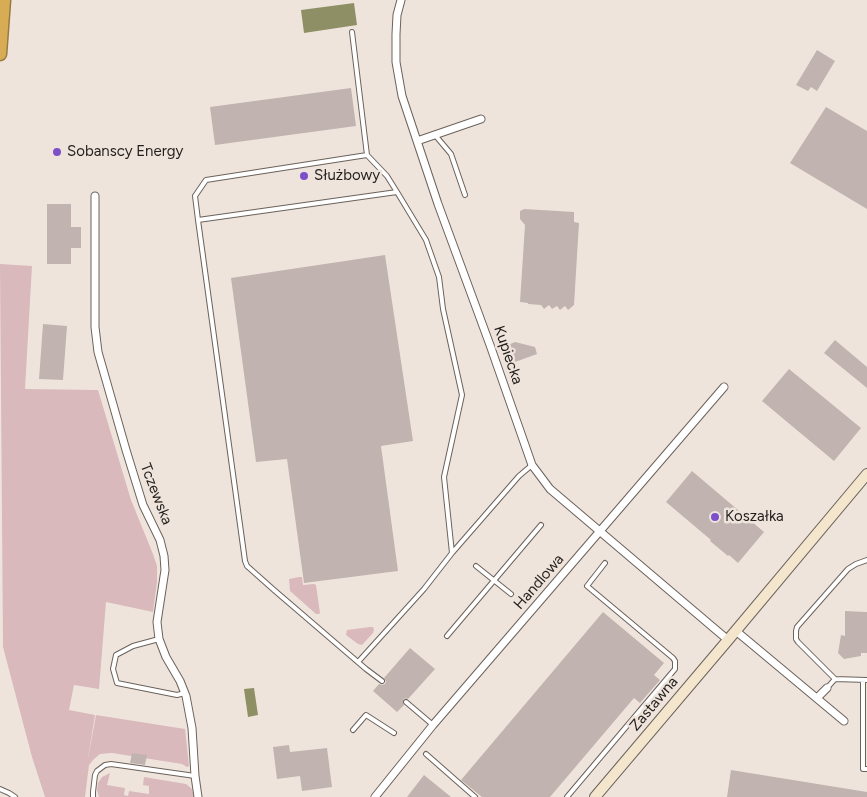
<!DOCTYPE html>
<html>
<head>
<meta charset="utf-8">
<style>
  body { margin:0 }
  canvas { display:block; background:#efe4dc }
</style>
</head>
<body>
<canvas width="867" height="797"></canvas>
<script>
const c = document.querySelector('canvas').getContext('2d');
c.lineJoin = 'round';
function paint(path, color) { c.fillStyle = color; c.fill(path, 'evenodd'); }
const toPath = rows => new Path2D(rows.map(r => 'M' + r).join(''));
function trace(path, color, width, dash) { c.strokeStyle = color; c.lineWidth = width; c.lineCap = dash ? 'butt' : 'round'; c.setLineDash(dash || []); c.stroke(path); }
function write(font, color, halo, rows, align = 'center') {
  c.font = font + ' Figtree,sans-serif'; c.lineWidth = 5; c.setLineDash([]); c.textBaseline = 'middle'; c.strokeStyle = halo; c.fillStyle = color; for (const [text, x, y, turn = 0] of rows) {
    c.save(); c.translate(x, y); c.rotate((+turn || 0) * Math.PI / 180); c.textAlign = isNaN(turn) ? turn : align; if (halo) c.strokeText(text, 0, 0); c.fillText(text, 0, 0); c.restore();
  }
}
paint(toPath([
  [0,264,32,266,25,389,98,390,131,500,153,554,157,566,157,582,153,612,106,602,99,689,74,685,69,710,95,715,87,764,96,715,185,729,189,766,187,767,182,764,112,753,100,754,94,759,89,765,85,797,45,797,32,757,3,647],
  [299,577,302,577,303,585,314,584,316,585,320,613,319,614,316,614,290,591,289,579],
  [370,627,373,627,374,630,373,633,362,645,358,644,346,635,347,630],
  [110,773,107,785,125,788,124,795,128,796,129,791,149,794,149,786,143,785,144,777,186,784,192,789,194,797,99,797,97,790,98,783,102,777]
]), '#dab9bd');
paint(toPath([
  [354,3,357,25,304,33,301,10],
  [254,688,258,715,248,717,244,689]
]), '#8f8f65');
paint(toPath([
  [817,50,835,61,817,91,811,87,808,91,796,85],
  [351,88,356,126,215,145,210,107],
  [826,107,867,131,867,209,790,163],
  [47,204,71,204,71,227,81,227,81,248,71,248,71,264,47,264],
  [524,209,574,212,574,222,579,223,574,305,568,310,565,306,560,310,557,306,552,309,549,305,544,309,541,305,528,304,528,303,520,302,525,225,520,219,520,211],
  [385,255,413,441,381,446,398,571,304,583,287,459,256,462,231,278],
  [43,324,67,326,63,380,39,379],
  [835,340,867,367,867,388,824,353],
  [515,342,535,347,537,354,515,362,508,345],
  [789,369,861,428,834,461,762,401],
  [692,471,764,532,738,563,729,555,728,556,710,541,711,540,666,502],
  [845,611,867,612,867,653,861,653,861,656,844,659,838,653,841,635,845,636],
  [603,612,664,663,654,675,660,680,640,703,634,698,550,797,482,797,461,780],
  [410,648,435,669,408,699,405,698,403,700,404,705,397,712,373,691,379,684,382,685,385,684,386,681,384,678],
  [289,745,290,752,327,748,332,787,302,791,300,776,277,779,273,747],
  [132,753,147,755,145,765,130,763],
  [731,770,867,792,867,797,727,797],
  [424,775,451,797,407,797]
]), '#c1b4b0');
const service = toPath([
  [352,32,367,155],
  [435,135,451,154,465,195],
  [198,220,195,196,206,180,367,155,387,176,397,192],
  [452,553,519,476,532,465],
  [476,566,511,594],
  [447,636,541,525],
  [159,639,133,646,116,655,113,669,117,683,177,695,185,693],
  [358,662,424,589,452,553,444,477,462,395,443,309,439,277,426,240,397,192,198,220,245,561,247,566,274,590,366,669,382,681],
  [835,679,798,642,796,639,796,631,797,627,848,569,856,564,867,560],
  [863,680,863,769,867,769],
  [827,688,835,679,867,680],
  [406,702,433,725],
  [353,730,366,715,394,733],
  [426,754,475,797],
  [0,789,9,793,15,797],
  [93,797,93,792,95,775,97,771,105,765,111,764,195,776],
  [567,797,675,669,675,661,673,658,587,586,605,563]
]);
const minor = toPath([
  [401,0,397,15,396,34,396,62,402,96,438,204,490,345,532,465,550,489,728,640],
  [417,141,481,119],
  [95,196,95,327,98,352,126,450,143,505,160,540,164,556,165,570,157,622,159,639,166,657,180,681,186,696,192,728,195,776,198,797],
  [736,631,844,721],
  [817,698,827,688],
  [375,797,433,725,724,387]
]);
const secondary = toPath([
  [595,797,728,640,867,474]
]);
const motorway = toPath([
  [0,54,4,0]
]);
trace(service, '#6b625b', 6);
trace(minor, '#6b625b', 9);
trace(secondary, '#6b625b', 12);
trace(motorway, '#987a41', 15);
trace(service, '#fff', 4);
trace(minor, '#fff', 7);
trace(secondary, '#f3e6cc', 10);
trace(motorway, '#d7ac55', 12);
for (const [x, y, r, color] of [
  [57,152,5,"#7b50c8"],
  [304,176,5,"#7b50c8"],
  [715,517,5,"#7b50c8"]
]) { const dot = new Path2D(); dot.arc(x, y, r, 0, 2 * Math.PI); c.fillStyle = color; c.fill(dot); trace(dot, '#efe4dc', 2); }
write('15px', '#221e1b', '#efe4dc', [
  ["Sobanscy Energy",67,152],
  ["Służbowy",314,176],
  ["Koszałka",725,517]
], 'left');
write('15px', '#221e1b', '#efe4dc', [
  ["Kupiecka",508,355,71],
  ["Tczewska",156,494,69],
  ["Handlowa",539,582,-49],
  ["Zastawna",654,704,-50]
]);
</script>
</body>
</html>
